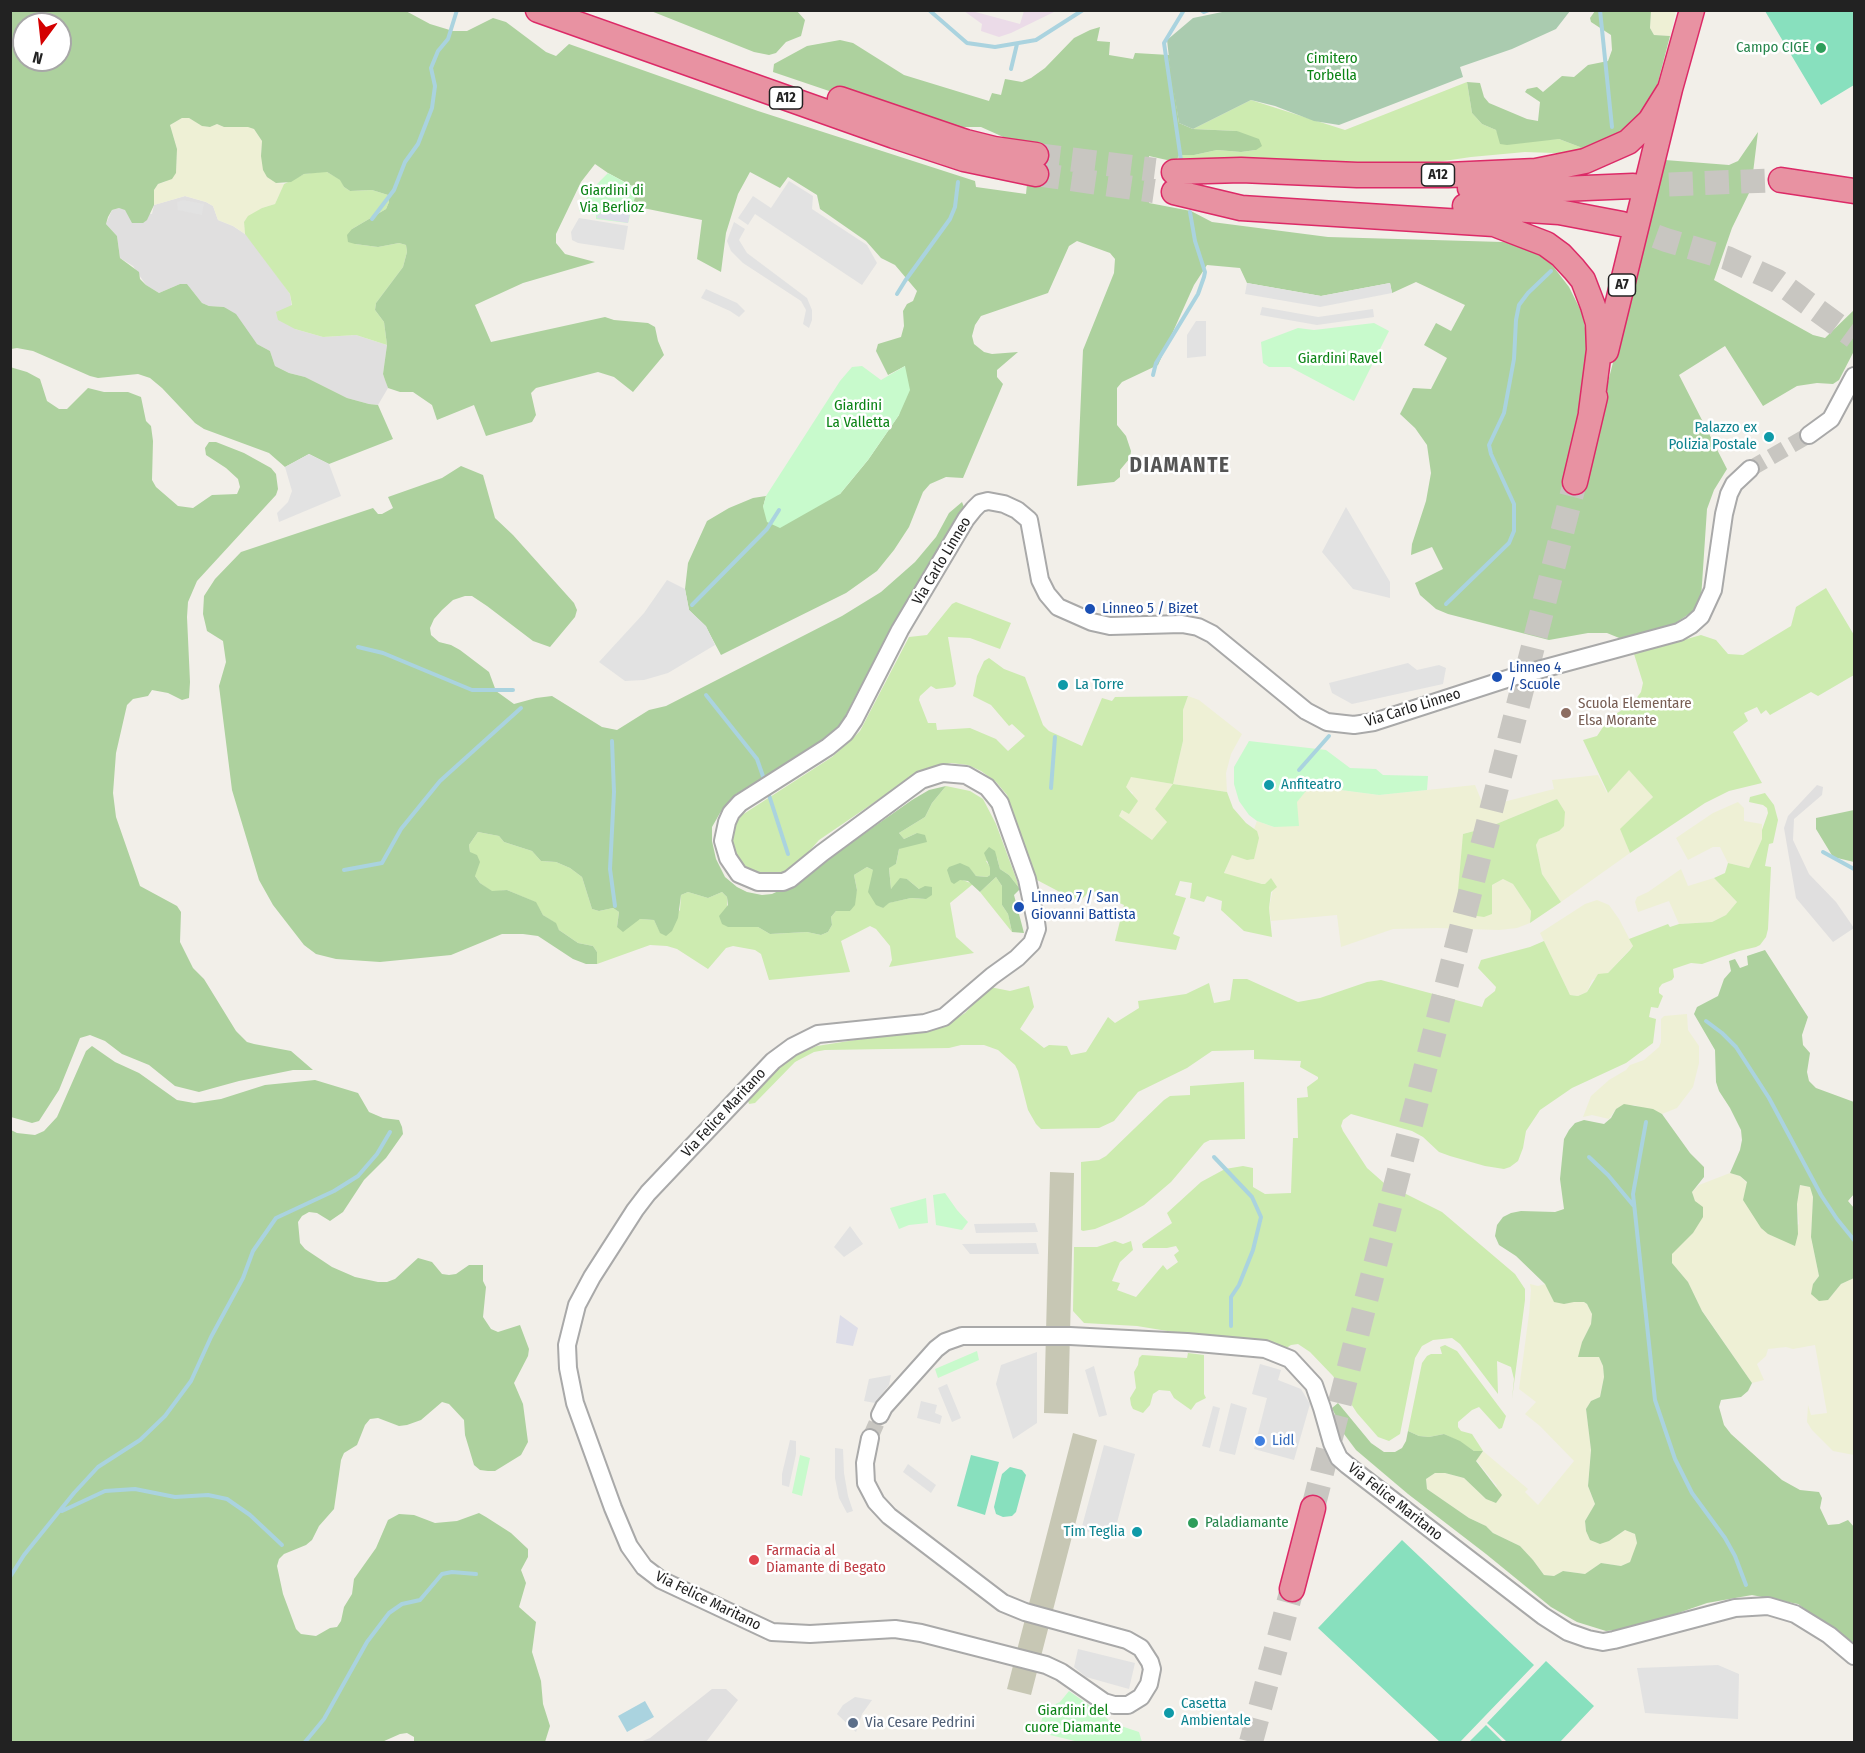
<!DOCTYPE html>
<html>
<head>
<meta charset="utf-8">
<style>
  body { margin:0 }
  #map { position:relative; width:1865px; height:1753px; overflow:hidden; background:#f2efe9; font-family:"Fira Sans Condensed",sans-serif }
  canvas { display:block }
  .frame { position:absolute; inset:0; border:12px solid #222; pointer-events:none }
  .north { position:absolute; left:12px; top:12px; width:60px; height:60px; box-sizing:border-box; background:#fff; border:2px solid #a7a7a7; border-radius:50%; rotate:195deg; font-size:16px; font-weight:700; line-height:24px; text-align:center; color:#222 }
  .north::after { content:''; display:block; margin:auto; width:21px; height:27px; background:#d40000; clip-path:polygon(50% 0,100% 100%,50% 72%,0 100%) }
</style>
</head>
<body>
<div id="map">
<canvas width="1865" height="1753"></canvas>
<div class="frame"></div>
<div class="north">N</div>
</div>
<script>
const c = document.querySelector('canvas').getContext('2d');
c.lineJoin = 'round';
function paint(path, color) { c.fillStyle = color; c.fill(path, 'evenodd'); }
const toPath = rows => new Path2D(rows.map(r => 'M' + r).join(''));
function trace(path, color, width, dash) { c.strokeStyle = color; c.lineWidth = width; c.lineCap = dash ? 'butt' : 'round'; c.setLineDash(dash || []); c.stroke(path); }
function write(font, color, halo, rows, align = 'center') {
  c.font = font + ' "Fira Sans Condensed",sans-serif'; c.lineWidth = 5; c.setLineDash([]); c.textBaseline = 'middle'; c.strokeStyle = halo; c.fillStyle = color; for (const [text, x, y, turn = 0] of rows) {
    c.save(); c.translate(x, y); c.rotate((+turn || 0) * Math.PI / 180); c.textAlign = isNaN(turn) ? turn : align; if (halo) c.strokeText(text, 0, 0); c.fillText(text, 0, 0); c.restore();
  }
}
paint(toPath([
  [185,196,206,202,213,206,218,220,233,226,245,234,255,245,290,294,295,329,323,337,356,335,387,345,383,374,388,388,378,405,369,404,347,398,305,377,289,373,275,366,270,351,257,344,224,307,209,306,202,303,187,284,180,284,159,293,146,285,133,266,120,258,117,236,106,224,112,210,119,208,152,214,154,205],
  [1817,785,1823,787,1822,795,1794,819,1793,840,1809,874,1836,902,1854,928,1833,942,1796,898,1784,828,1788,816],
  [712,1689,726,1689,738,1700,706,1742,640,1742,650,1738]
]), '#e0dfdf');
paint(toPath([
  [964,11,972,11,1020,24,1024,11,1056,11,1011,33,999,37,981,31,982,24]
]), '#ebdbe8');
paint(toPath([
  [1050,1172,1074,1173,1068,1414,1044,1413],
  [1073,1433,1097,1440,1031,1695,1007,1689]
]), '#c7c7b4');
paint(toPath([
  [1651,11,1676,11,1670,36,1654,35,1650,28],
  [182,118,189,118,203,126,210,127,217,124,224,127,248,126,254,129,262,141,261,156,276,183,284,184,275,204,262,208,244,222,245,234,233,226,218,220,213,206,206,202,185,196,154,205,154,190,158,184,165,182,176,173,177,149,170,125],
  [1188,696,1199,700,1242,734,1231,754,1226,773,1227,792,1173,784,1167,822,1152,840,1119,816,1133,793,1125,787,1131,776,1173,784,1183,741,1183,710],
  [1629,769,1653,797,1621,829,1630,853,1561,902,1542,874,1536,845,1538,839,1559,831,1557,799,1489,827,1463,834,1492,885,1503,879,1513,884,1531,911,1530,923,1517,928,1499,930,1437,928,1393,929,1341,947,1337,915,1271,921,1269,908,1273,889,1271,878,1265,885,1262,884,1224,874,1232,854,1251,860,1257,831,1254,829,1257,821,1274,827,1310,786,1379,795,1475,785,1484,807,1554,789,1552,780,1598,775,1607,793],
  [1738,802,1744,808,1744,821,1762,824,1762,839,1749,868,1728,863,1720,847,1713,847,1688,860,1676,838,1713,813],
  [1681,869,1688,886,1714,878,1737,902,1726,915,1712,922,1679,924,1669,901,1638,912,1635,902,1637,897,1648,892],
  [1597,900,1609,905,1619,919,1633,946,1608,973,1592,980,1587,992,1578,996,1570,995,1540,933,1585,904],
  [1687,1014,1688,1030,1699,1046,1699,1063,1693,1087,1677,1108,1662,1114,1634,1105,1616,1109,1609,1119,1592,1115,1583,1117,1591,1096,1609,1080,1626,1070,1630,1065,1644,1060,1659,1047,1661,1042,1661,1019,1664,1016],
  [1730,1173,1740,1176,1747,1183,1768,1234,1778,1237,1799,1224,1797,1204,1800,1185,1810,1187,1813,1197,1811,1237,1819,1276,1813,1284,1828,1300,1841,1284,1854,1278,1854,1455,1833,1451,1812,1430,1807,1422,1808,1405,1811,1415,1827,1413,1815,1345,1793,1349,1786,1347,1768,1349,1766,1356,1757,1364,1764,1380,1752,1383,1701,1309,1688,1282,1672,1263,1671,1254,1693,1233,1695,1202,1692,1192,1699,1185],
  [1530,1284,1538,1286,1545,1284,1564,1304,1574,1301,1584,1302,1587,1304,1592,1314,1591,1324,1582,1342,1579,1357,1599,1357,1603,1366,1604,1377,1600,1397,1591,1401,1586,1409,1591,1450,1588,1486,1595,1504,1585,1521,1586,1531,1590,1540,1609,1541,1625,1530,1635,1534,1637,1543,1635,1553,1630,1562,1621,1566,1601,1563,1585,1574,1563,1571,1554,1576,1544,1575,1533,1560,1520,1546,1493,1533,1486,1526,1469,1518,1427,1489,1426,1479,1435,1473,1445,1473,1464,1478,1486,1499,1497,1486,1476,1460,1483,1451,1528,1489,1525,1492,1538,1505,1574,1461,1540,1426,1525,1414,1536,1402,1519,1389,1529,1314,1531,1290]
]), '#eef0d5');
paint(toPath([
  [1467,82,1472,113,1482,124,1496,130,1499,136,1536,140,1559,139,1580,147,1583,154,1525,152,1471,157,1396,168,1176,162,1179,155,1194,155,1217,150,1241,152,1256,150,1237,131,1193,129,1251,100,1345,130],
  [319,172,327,172,341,180,344,187,350,191,372,190,388,195,389,202,386,209,352,229,355,244,378,247,399,243,406,245,407,252,403,267,376,303,375,310,384,322,387,345,356,335,323,337,295,329,278,320,276,312,292,305,290,294,245,234,244,222,248,216,262,208,275,204,284,184,304,174],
  [1826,588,1854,635,1854,675,1818,696,1811,692,1770,715,1766,710,1761,714,1757,707,1744,713,1748,721,1733,732,1762,783,1729,791,1705,803,1630,853,1620,829,1653,797,1629,770,1608,793,1583,740,1597,736,1609,718,1632,704,1641,692,1643,683,1634,654,1701,635,1716,640,1728,654,1743,655,1791,626,1796,607],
  [956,602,1011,623,1000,649,970,638,948,637,956,684,953,687,936,689,931,686,920,696,919,700,928,723,936,723,937,730,970,728,996,739,1008,751,1025,736,1012,724,1009,726,991,705,973,696,977,676,984,661,989,658,1004,669,1025,677,1043,725,1049,731,1082,746,1102,698,1112,701,1115,697,1188,696,1183,710,1183,741,1173,784,1227,792,1233,808,1246,823,1257,831,1259,838,1254,859,1247,860,1232,855,1224,873,1262,884,1265,884,1271,878,1277,887,1271,892,1269,908,1272,937,1244,931,1221,910,1222,901,1207,896,1204,902,1190,898,1192,883,1180,881,1175,895,1186,898,1173,934,1180,937,1176,950,1115,941,1124,905,1091,890,1081,900,1073,899,1037,880,1007,795,996,782,981,771,968,765,951,763,924,770,894,789,819,840,793,870,778,877,748,872,739,862,733,849,732,836,736,823,742,815,832,757,849,742,860,731,909,637,927,635,952,604],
  [1131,777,1173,784,1155,809,1167,822,1152,840,1119,816,1122,810,1129,814,1138,801,1126,787],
  [946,786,970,791,983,799,996,824,1020,889,1009,875,1000,869,997,858,986,861,990,867,990,875,987,877,976,876,969,868,962,865,960,879,973,884,950,903,956,937,974,953,889,967,892,960,890,946,876,929,870,926,841,941,850,972,769,980,761,954,755,950,733,946,726,948,708,969,677,949,667,946,650,945,597,964,597,952,593,946,578,943,559,930,555,923,543,915,535,902,507,890,492,892,480,883,475,876,470,852,469,845,478,832,499,836,504,842,532,851,541,861,556,862,570,868,582,877,592,909,599,911,613,908,619,912,617,927,640,919,654,920,660,932,680,910,681,895,688,892,708,898,722,892,727,897,728,927,758,927,770,934,807,932,821,935,828,932,832,925,831,917,836,911,850,911,857,890,854,875,867,867,873,870,882,908,888,903,911,898,925,899,919,889,907,879,891,889,889,867,896,864,899,849,917,833,904,839,899,833,925,817,932,803],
  [1765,793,1774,805,1778,820,1773,843,1769,844,1765,866,1771,867,1768,929,1766,937,1760,945,1756,947,1739,951,1702,964,1691,963,1673,969,1674,977,1672,980,1662,984,1659,988,1659,993,1663,996,1658,1008,1651,1007,1649,1017,1656,1019,1653,1043,1626,1063,1572,1088,1540,1110,1526,1131,1523,1148,1518,1161,1510,1167,1504,1169,1485,1166,1450,1156,1439,1152,1423,1137,1412,1131,1351,1114,1343,1120,1341,1126,1343,1131,1367,1168,1384,1183,1442,1212,1515,1274,1525,1289,1525,1300,1512,1399,1514,1379,1511,1367,1497,1361,1498,1394,1460,1344,1452,1338,1433,1340,1422,1346,1415,1358,1400,1434,1389,1441,1378,1437,1357,1413,1333,1376,1310,1352,1298,1344,1291,1345,1283,1350,1137,1326,1084,1323,1073,1311,1074,1247,1097,1247,1115,1241,1123,1244,1131,1241,1133,1250,1120,1262,1112,1281,1120,1283,1117,1290,1136,1297,1163,1265,1167,1270,1178,1262,1174,1255,1179,1251,1176,1246,1167,1248,1143,1248,1142,1244,1172,1223,1167,1213,1201,1182,1225,1169,1243,1166,1253,1168,1253,1187,1265,1194,1291,1193,1293,1138,1298,1138,1297,1098,1308,1097,1307,1087,1318,1079,1318,1077,1300,1067,1301,1061,1254,1059,1254,1050,1212,1051,1187,1068,1138,1092,1114,1121,1099,1128,1041,1129,1036,1124,1028,1110,1018,1071,1015,1065,998,1050,984,1045,961,1045,949,1048,825,1050,814,1052,795,1062,755,1103,749,1104,748,1101,778,1068,798,1054,817,1046,944,1026,965,1013,990,987,1010,991,1029,986,1034,1007,1020,1029,1044,1048,1049,1045,1067,1046,1071,1055,1086,1052,1108,1017,1115,1023,1139,1008,1138,1001,1186,994,1209,983,1214,1003,1230,1000,1233,979,1247,979,1298,1002,1320,998,1367,982,1381,980,1482,1007,1485,999,1495,991,1496,987,1478,968,1481,960,1530,947,1544,941,1570,995,1578,996,1587,992,1598,974,1608,973,1630,950,1633,946,1629,939,1668,924,1670,927,1679,924,1712,922,1726,915,1737,902,1714,878,1725,873,1728,863,1749,868,1762,839,1762,830,1768,813,1767,808,1763,805,1749,802,1750,797],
  [1557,799,1565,812,1564,826,1559,831,1539,839,1536,845,1542,874,1561,902,1530,923,1531,911,1513,884,1503,879,1492,885,1492,914,1484,917,1456,913,1463,834,1489,827],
  [996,877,1002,886,1002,905,1008,914,1012,932,980,892],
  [1244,1082,1245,1139,1210,1140,1204,1143,1171,1182,1144,1205,1121,1218,1095,1229,1083,1231,1081,1230,1081,1162,1099,1160,1106,1156,1164,1100,1170,1096,1190,1095,1190,1086],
  [1445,1345,1457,1351,1506,1416,1502,1428,1499,1429,1479,1407,1472,1410,1458,1422,1458,1427,1461,1431,1472,1434,1483,1451,1474,1451,1460,1442,1444,1434,1429,1437,1419,1436,1408,1431,1422,1363,1427,1356,1431,1354,1442,1354,1440,1347],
  [1188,1353,1204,1355,1204,1394,1206,1398,1196,1403,1191,1410,1174,1398,1170,1391,1159,1390,1153,1394,1150,1405,1143,1413,1133,1409,1131,1405,1130,1398,1136,1388,1134,1372,1138,1365,1139,1358,1142,1355,1187,1358]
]), '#cdebb0');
paint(toPath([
  [404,10,430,24,453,31,467,31,493,18,506,22,546,52,556,56,569,44,758,111,975,181,976,187,1026,194,1031,145,1019,144,981,127,956,127,900,115,773,72,774,64,807,46,840,40,853,43,904,75,989,101,992,93,1001,95,1005,79,1022,82,1031,78,1045,68,1074,38,1090,30,1100,27,1097,41,1110,42,1109,55,1133,59,1135,53,1169,55,1179,123,1193,129,1237,131,1259,139,1262,146,1256,150,1241,152,1217,150,1194,155,1179,155,1176,162,1149,156,1149,203,1191,211,1212,222,1328,237,1503,242,1529,246,1552,265,1569,287,1583,315,1589,355,1580,491,1665,160,1729,165,1738,161,1758,132,1751,189,1732,228,1714,280,1813,335,1825,338,1854,310,1854,351,1839,380,1833,384,1817,383,1797,386,1763,406,1725,346,1679,375,1727,469,1714,490,1707,509,1701,599,1692,612,1674,624,1624,640,1607,633,1588,633,1549,640,1448,614,1436,609,1420,595,1415,583,1443,569,1432,547,1411,555,1412,544,1426,501,1431,473,1427,445,1415,428,1400,414,1413,388,1431,389,1447,358,1424,345,1436,323,1451,331,1465,305,1416,282,1392,293,1390,283,1321,296,1247,283,1240,268,1207,265,1194,285,1158,365,1122,382,1117,388,1117,425,1126,436,1131,451,1130,458,1120,470,1120,477,1114,482,1077,486,1083,350,1114,273,1115,259,1110,253,1077,241,1069,246,1048,293,981,316,975,325,972,336,974,344,984,352,992,354,1018,352,997,370,997,377,1003,384,963,478,946,477,930,484,923,492,909,527,894,550,877,571,846,593,721,655,706,627,689,610,685,589,688,563,707,521,729,508,753,498,766,496,763,507,840,494,868,460,899,415,905,366,888,375,876,351,878,344,901,337,904,326,903,311,907,304,913,301,917,291,895,265,881,258,866,241,820,209,817,195,788,177,780,188,750,172,738,194,726,233,721,272,697,259,702,220,633,206,636,188,608,173,595,164,581,182,556,234,556,243,565,254,595,262,523,283,475,305,491,342,605,317,614,320,648,323,655,327,658,341,664,355,633,392,614,377,598,372,536,388,531,393,536,415,532,422,486,436,474,405,437,420,432,405,413,392,400,392,388,388,385,380,383,374,387,345,384,322,375,310,376,303,403,267,407,252,406,245,399,243,378,247,355,244,348,242,347,235,352,229,386,209,389,202,388,195,372,190,350,191,344,187,340,180,327,172,304,174,291,182,276,183,267,177,263,170,261,156,262,141,254,129,248,127,224,127,217,124,210,127,202,126,189,118,182,118,170,125,177,149,176,173,172,179,158,184,154,190,154,205,147,220,143,223,132,223,125,210,119,208,112,210,108,217,106,224,117,236,120,258,139,272,140,279,146,285,159,293,180,284,187,284,202,303,209,306,224,307,236,314,257,344,270,351,275,366,289,373,305,377,347,398,369,404,378,405,393,439,329,464,309,454,285,467,269,453,204,429,195,423,162,388,150,378,138,374,98,378,90,376,33,351,17,348,11,349,10,11],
  [24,24,60,24,60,60,24,60],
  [651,11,797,11,805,20,801,36,786,42,776,53,769,55,754,52],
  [1595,11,1651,11,1650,28,1654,35,1670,36,1651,109,1636,127,1583,154,1580,147,1559,139,1507,145,1500,144,1496,130,1482,124,1472,113,1467,82,1480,83,1484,97,1489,103,1527,119,1538,121,1540,102,1525,92,1527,89,1537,87,1543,92,1562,76,1574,77,1588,65,1608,61,1612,50,1611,35,1591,22,1590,18],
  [10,367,27,372,40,379,47,401,59,409,67,409,88,388,104,392,128,392,141,397,146,421,151,426,153,441,152,480,156,487,178,506,193,508,212,495,237,494,240,487,238,479,226,468,206,455,205,448,209,442,216,442,244,453,271,468,276,474,278,489,276,495,197,581,188,602,187,617,190,682,189,698,182,700,168,693,152,690,148,696,133,699,127,705,116,753,113,793,116,817,140,886,177,906,181,912,180,942,193,968,204,979,236,1031,247,1042,254,1044,291,1051,313,1070,293,1070,239,1081,199,1092,175,1086,149,1065,122,1054,105,1041,90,1035,80,1038,59,1090,39,1121,32,1123,11,1117],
  [461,466,483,475,495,518,513,535,574,603,577,610,575,617,550,647,533,641,487,606,472,596,465,596,453,600,442,610,434,619,430,628,431,635,439,642,451,645,460,650,489,672,496,691,514,704,536,698,552,696,602,727,617,730,649,710,666,706,842,616,881,592,915,562,936,537,949,513,962,502,964,507,886,638,839,728,826,740,778,770,736,794,720,813,712,827,712,841,716,859,725,877,737,887,747,892,762,895,772,894,791,885,912,800,929,790,946,786,932,803,925,817,899,833,904,839,917,833,925,835,927,842,899,849,896,864,889,868,891,889,900,878,907,879,919,889,925,886,932,887,932,895,926,899,911,898,889,903,883,908,876,905,868,892,873,870,867,867,854,875,857,890,855,905,850,911,836,911,831,917,832,925,828,932,821,935,807,932,770,934,758,927,728,927,722,924,719,916,728,905,727,897,722,892,708,898,688,892,681,895,678,918,672,931,666,936,660,933,654,920,640,919,623,932,617,927,619,912,613,908,599,911,592,909,582,877,570,868,556,862,541,861,532,851,504,842,499,836,478,832,469,845,470,852,477,855,480,862,475,876,480,883,492,891,507,890,536,902,543,915,556,923,559,930,578,943,593,946,597,952,597,964,586,964,573,959,538,936,523,934,502,934,451,955,380,962,336,959,316,954,304,945,273,905,259,880,232,790,219,686,226,662,223,641,207,631,203,614,204,596,215,579,241,552,373,508,378,514,382,514,393,508,388,497,442,478],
  [1854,810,1854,862,1833,857,1816,829,1816,818],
  [989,847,995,851,1000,869,1009,875,1020,889,1014,895,1024,933,1012,932,1008,914,1002,905,1002,886,996,877,980,892,968,881,960,880,954,884,951,882,947,870,949,867,960,863,969,867,976,876,987,877,990,875,990,868,984,853],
  [1765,950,1808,1017,1802,1035,1803,1045,1810,1053,1807,1072,1809,1081,1816,1088,1854,1102,1854,1194,1848,1201,1854,1208,1854,1278,1841,1284,1828,1300,1819,1301,1811,1294,1813,1284,1819,1276,1811,1237,1813,1197,1810,1187,1800,1185,1797,1204,1798,1234,1795,1246,1768,1234,1761,1228,1743,1200,1747,1182,1740,1176,1730,1173,1740,1150,1742,1140,1741,1130,1730,1108,1719,1091,1716,1082,1715,1050,1694,1014,1697,1007,1718,996,1724,979,1731,971,1729,961,1735,959,1740,968,1748,965,1747,956],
  [92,1046,115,1062,139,1073,177,1100,194,1103,221,1099,265,1085,315,1080,358,1093,369,1112,383,1118,399,1120,402,1127,403,1134,386,1158,364,1180,343,1212,330,1221,317,1213,309,1212,302,1216,298,1222,300,1243,305,1249,332,1267,355,1277,378,1282,387,1282,395,1279,418,1258,432,1262,442,1274,449,1275,456,1274,469,1265,483,1265,483,1281,486,1287,483,1317,491,1329,498,1332,520,1325,529,1349,528,1356,514,1383,523,1404,528,1442,521,1455,495,1471,488,1471,480,1470,474,1465,465,1435,464,1420,449,1404,442,1402,421,1420,407,1425,399,1426,378,1418,370,1419,365,1425,357,1445,344,1453,341,1460,334,1509,319,1526,312,1540,306,1545,284,1554,279,1559,277,1566,283,1594,296,1629,301,1634,316,1636,330,1628,337,1627,341,1621,344,1607,352,1594,354,1579,376,1548,388,1520,399,1514,414,1515,435,1523,457,1521,479,1513,486,1517,511,1533,528,1549,528,1557,521,1570,526,1583,519,1607,536,1622,532,1652,541,1681,543,1704,550,1726,545,1742,414,1742,414,1737,407,1733,400,1734,382,1742,11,1742,11,1130,17,1133,35,1135,44,1131,57,1117,86,1051],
  [1624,1104,1653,1109,1662,1114,1690,1153,1704,1167,1704,1177,1692,1192,1695,1201,1703,1207,1703,1217,1693,1233,1672,1254,1672,1263,1688,1282,1702,1311,1752,1383,1748,1391,1741,1397,1721,1400,1719,1407,1724,1425,1731,1434,1782,1480,1800,1490,1819,1492,1822,1498,1820,1508,1828,1525,1839,1524,1848,1520,1854,1527,1854,1644,1798,1604,1752,1595,1707,1603,1635,1628,1606,1631,1577,1622,1551,1607,1486,1554,1408,1494,1356,1450,1344,1434,1332,1408,1338,1403,1371,1443,1384,1452,1395,1452,1402,1448,1406,1441,1408,1431,1419,1436,1429,1437,1444,1434,1460,1441,1474,1451,1483,1451,1476,1461,1502,1495,1496,1503,1486,1499,1464,1478,1445,1473,1435,1473,1426,1479,1427,1489,1469,1518,1486,1526,1493,1533,1520,1546,1533,1560,1544,1575,1554,1576,1563,1571,1585,1574,1601,1563,1621,1566,1630,1562,1637,1543,1635,1534,1625,1530,1609,1541,1600,1544,1590,1540,1586,1531,1585,1521,1595,1504,1588,1486,1591,1450,1586,1409,1591,1401,1600,1397,1604,1377,1603,1366,1599,1357,1578,1357,1582,1342,1591,1324,1592,1314,1587,1304,1584,1302,1574,1302,1564,1304,1554,1302,1545,1284,1516,1256,1499,1245,1495,1236,1497,1225,1503,1217,1511,1213,1521,1211,1555,1212,1564,1209,1560,1179,1564,1139,1569,1130,1575,1123,1584,1120,1604,1124,1611,1118,1616,1109]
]), '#add19e');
paint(toPath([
  [1227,11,1227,10,1570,11,1556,29,1512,49,1460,67,1463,77,1339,125,1314,121,1275,106,1251,100,1193,129,1179,123,1171,75,1167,40,1193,18]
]), '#aacbaf');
paint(toPath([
  [608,173,637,189,628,223,596,219,596,215,579,211,593,188],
  [1374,323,1389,331,1354,401,1290,367,1269,367,1263,363,1261,342,1298,328,1314,330],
  [862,366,881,380,905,366,910,390,899,415,868,460,840,494,780,528,767,522,763,507,766,496,840,381,852,367],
  [1249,741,1326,750,1350,768,1376,769,1383,775,1428,776,1427,790,1379,795,1310,786,1297,802,1299,826,1274,827,1257,821,1249,815,1239,801,1234,784,1234,767],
  [945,1193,957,1210,968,1222,962,1230,936,1225,933,1195],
  [926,1198,928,1223,909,1225,899,1229,890,1208],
  [977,1351,979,1360,938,1378,935,1369],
  [800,1455,810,1458,802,1496,792,1493],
  [1069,1691,1096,1710,1104,1713,1105,1717,1112,1723,1139,1732,1142,1742,1079,1742,1050,1735,1040,1726,1043,1715,1051,1706,1060,1702]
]), '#c8facc');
paint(toPath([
  [1765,11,1854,11,1854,85,1821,105],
  [971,1455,999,1462,985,1515,957,1506],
  [1010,1467,1022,1470,1026,1475,1016,1512,1012,1516,1003,1517,996,1514,994,1507,1002,1474],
  [1402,1540,1534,1665,1460,1742,1440,1742,1318,1628],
  [1546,1661,1594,1706,1560,1742,1507,1742,1487,1723],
  [1486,1725,1503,1742,1504,1742,1469,1742]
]), '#88e0be');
paint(toPath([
  [789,181,813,196,812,209,867,245,877,263,862,285,755,214,748,225,738,218,753,196,771,208],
  [183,200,204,204,202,215,178,210,177,202],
  [579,218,628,226,624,250,578,243,572,240,571,232],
  [734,222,745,229,739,240,747,253,807,298,812,310,812,320,809,328,803,324,806,310,801,301,743,263,731,251,727,241],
  [1247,283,1321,296,1390,283,1392,293,1320,307,1245,294],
  [706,289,737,303,745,311,739,317,730,311,701,298],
  [1262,307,1318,317,1373,309,1374,317,1317,325,1260,315],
  [1196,321,1206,321,1206,356,1187,358,1187,335],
  [309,454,329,464,341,496,279,522,277,513,288,502,292,491,285,467],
  [1346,507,1390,582,1390,598,1353,589,1322,552],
  [667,580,685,589,689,610,706,626,715,645,668,673,644,680,625,681,599,662,644,613],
  [1408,663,1417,670,1439,665,1446,668,1443,684,1352,704,1332,693,1329,683],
  [1035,1223,1038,1232,976,1233,974,1224],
  [850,1226,863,1244,844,1257,834,1247],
  [1036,1243,1039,1254,970,1254,962,1244],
  [1037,1352,1037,1423,1013,1439,996,1384,1001,1365],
  [1260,1364,1281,1370,1278,1380,1301,1389,1310,1404,1294,1460,1254,1449,1267,1398,1252,1394],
  [1094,1366,1107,1415,1099,1417,1085,1370],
  [891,1375,889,1385,875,1403,864,1401,869,1379],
  [947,1384,961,1418,952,1422,938,1388],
  [921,1401,937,1405,935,1413,942,1416,940,1424,917,1418],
  [1231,1403,1247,1408,1235,1455,1219,1451],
  [1213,1406,1220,1408,1210,1448,1202,1446],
  [790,1440,796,1441,796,1454,789,1487,782,1485,782,1474],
  [1104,1445,1135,1454,1113,1538,1081,1530],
  [835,1448,843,1449,844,1473,848,1496,853,1511,847,1513,839,1498,835,1478],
  [908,1464,936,1485,931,1493,903,1472],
  [1078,1649,1135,1663,1129,1689,1086,1677,1074,1667],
  [1718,1665,1739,1674,1738,1719,1645,1713,1637,1668],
  [855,1697,872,1700,862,1714,856,1732,837,1714,843,1705]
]), '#e2e2e2');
paint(toPath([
  [610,208,630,213,628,223,597,218,597,216],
  [840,1315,858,1328,853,1346,836,1343]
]), '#dddde8');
paint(toPath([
  [645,1701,654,1717,627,1732,618,1716]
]), '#aad3df');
trace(toPath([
  [929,10,967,43,995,47,1036,40,1083,10],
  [1201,10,1204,12,1209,10],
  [1600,10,1612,127],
  [1011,69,1017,44],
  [1181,160,1164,43,1184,10],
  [372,219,394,190,405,162,418,144,432,108,435,86,431,68,438,51,448,39,457,10],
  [897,294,905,281,950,219,955,207,958,182],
  [1153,375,1156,363,1198,294,1204,277,1205,272,1195,241,1190,212],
  [1446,604,1509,543,1514,531,1514,504,1491,454,1489,445,1504,413,1514,359,1516,320,1519,305,1528,293,1551,271],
  [692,605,767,529,779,510],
  [358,647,383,653,472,690,513,690],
  [706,695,757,759,765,782],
  [612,741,614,792,610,869,615,906],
  [1299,770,1329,736],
  [1051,788,1055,737],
  [768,792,788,854],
  [1823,852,1854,869],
  [344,870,382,863,401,829,440,781,521,708],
  [1706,1021,1722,1033,1736,1047,1769,1098,1821,1195,1837,1219,1854,1240],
  [1646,1122,1633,1194,1655,1400,1675,1459,1692,1493,1725,1538,1735,1556,1746,1585],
  [1214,1157,1252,1197,1261,1217,1253,1250,1239,1285,1231,1297,1231,1326],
  [1589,1157,1608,1175,1633,1205],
  [62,1511,105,1491,135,1489,175,1497,208,1495,227,1499,250,1515,282,1545],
  [10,1577,24,1555,74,1493,98,1467,140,1440,165,1416,191,1381,211,1337,243,1278,253,1251,276,1218,334,1191,358,1176,377,1154,390,1132],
  [305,1742,324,1719,367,1642,389,1613,402,1604,420,1600,442,1574,452,1572,476,1574]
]), '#aad3df', 4);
trace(toPath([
  [1750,469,1809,435],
  [870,1438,880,1415]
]), '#c8c6c1', 16, [16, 8]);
trace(toPath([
  [1036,155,1155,170],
  [1036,174,1154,191],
  [1633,186,1781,180],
  [1622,224,1666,240,1727,258,1777,281,1854,337],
  [1313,1508,1575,482],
  [1251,1742,1292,1589]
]), '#c8c6c1', 24, [24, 12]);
const tertiary = toPath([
  [1809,435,1831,419,1854,376],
  [880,1415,884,1407,936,1349,945,1342,962,1336,1070,1336,1187,1342,1265,1349,1290,1359,1314,1385,1322,1408,1332,1443,1339,1458,1347,1465,1543,1616,1568,1632,1588,1639,1603,1642,1614,1640,1735,1608,1768,1606,1795,1614,1829,1635,1854,1656],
  [870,1438,865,1463,866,1483,876,1502,889,1516,1003,1603,1025,1612,1127,1640,1141,1648,1150,1662,1152,1669,1149,1684,1141,1697,1128,1705,1114,1705,1104,1702,1061,1672,1046,1665,921,1633,895,1629,810,1634,772,1632,661,1580,644,1567,629,1546,613,1508,575,1403,568,1368,567,1345,577,1305,592,1277,635,1210,648,1193,773,1061,792,1047,818,1034,925,1023,944,1017,992,976,1017,958,1032,943,1037,929,1036,922,1027,879,1000,803,987,787,966,775,943,773,921,780,822,853,790,879,783,882,758,882,739,874,728,858,723,841,727,822,731,813,740,803,828,747,845,733,854,720,900,630,966,519,974,509,980,503,988,501,1004,504,1017,510,1029,520,1040,580,1047,594,1058,607,1092,622,1110,626,1182,624,1198,627,1212,634,1306,711,1327,722,1354,725,1374,722,1516,676,1679,632,1691,625,1701,616,1713,590,1724,514,1729,494,1734,484,1750,469]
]);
const motorway = toPath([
  [538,10,894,136,964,159,1036,174],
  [840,99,966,142,994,149,1036,155],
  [1174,172,1241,170,1357,175,1448,175,1536,171,1585,161,1628,142,1650,121,1670,89],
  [1781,180,1854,191],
  [1470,188,1538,190,1633,186],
  [1174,192,1241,208,1494,224,1546,244,1561,255,1574,269,1583,280,1593,306,1598,323,1599,350,1591,412],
  [1465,206,1559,212,1622,224],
  [1606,351,1670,89,1692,10],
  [1575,482,1595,397],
  [1292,1589,1313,1508]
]);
trace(tertiary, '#a9a9a9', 20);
trace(motorway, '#dc2a67', 27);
trace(tertiary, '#fff', 16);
trace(motorway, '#e892a2', 24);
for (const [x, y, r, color] of [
  [1821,48,6,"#2e9e5b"],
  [1769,437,6,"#0f9aa8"],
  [1090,609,6,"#1a4fb4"],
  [1497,677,6,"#1a4fb4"],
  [1063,685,6,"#0f9aa8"],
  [1566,713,6,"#8d6e63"],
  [1269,785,6,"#0f9aa8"],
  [1019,907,6,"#1a4fb4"],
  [1260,1441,6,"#3f7fe0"],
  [1193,1523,6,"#2e9e5b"],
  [1137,1532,6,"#0f9aa8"],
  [754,1560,6,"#e0444e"],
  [1169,1713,6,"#0f9aa8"],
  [853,1723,6,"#5c6f8a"]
]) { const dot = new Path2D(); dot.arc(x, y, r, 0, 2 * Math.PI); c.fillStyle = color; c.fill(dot); trace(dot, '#fff', 2); }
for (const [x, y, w] of [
  [786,98,33],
  [1438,175,33],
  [1622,285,27]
]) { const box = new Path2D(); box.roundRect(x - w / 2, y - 11, w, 22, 4.5); c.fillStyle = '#fff'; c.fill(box); trace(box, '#222', 1.5); }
write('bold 14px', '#222', null, [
  ["A12",786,98],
  ["A12",1438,175],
  ["A7",1622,285]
]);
write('15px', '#27864d', '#fff', [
  ["Campo CIGE",1809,48],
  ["Paladiamante",1205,1523,"left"]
], 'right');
write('15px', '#0c8416', '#fff', [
  ["Cimitero",1332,59],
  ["Torbella",1332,76],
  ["Giardini di",612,191],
  ["Via Berlioz",612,208],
  ["Giardini Ravel",1340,359],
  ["Giardini",858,406],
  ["La Valletta",858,423],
  ["Giardini del",1073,1711],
  ["cuore Diamante",1073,1728]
]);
write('15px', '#0d838f', '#fff', [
  ["Palazzo ex",1757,428,"right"],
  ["Polizia Postale",1757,445,"right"],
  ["La Torre",1075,685],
  ["Anfiteatro",1281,785],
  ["Tim Teglia",1125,1532,"right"],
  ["Casetta",1181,1704],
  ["Ambientale",1181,1721]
], 'left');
write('15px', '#222', '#fff', [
  ["Via Carlo Linneo",942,561,-59],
  ["Via Carlo Linneo",1413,708,-17],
  ["Via Felice Maritano",724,1113,-47],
  ["Via Felice Maritano",1395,1502,38],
  ["Via Felice Maritano",708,1601,26]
]);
write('15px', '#164399', '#fff', [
  ["Linneo 5 / Bizet",1102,609],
  ["Linneo 4",1509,668],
  ["/ Scuole",1509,685],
  ["Linneo 7 / San",1031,898],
  ["Giovanni Battista",1031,915]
], 'left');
write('15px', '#785e54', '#fff', [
  ["Scuola Elementare",1578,704],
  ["Elsa Morante",1578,721]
], 'left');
write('15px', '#366cbe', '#fff', [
  ["Lidl",1272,1441]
], 'left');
write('15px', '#be3a42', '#fff', [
  ["Farmacia al",766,1551],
  ["Diamante di Begato",766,1568]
], 'left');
write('15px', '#4e5e75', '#fff', [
  ["Via Cesare Pedrini",865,1723]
], 'left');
c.letterSpacing = '1.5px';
write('bold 21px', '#555', '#fff', [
  ["DIAMANTE",1180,466]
]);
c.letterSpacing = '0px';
</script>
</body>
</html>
